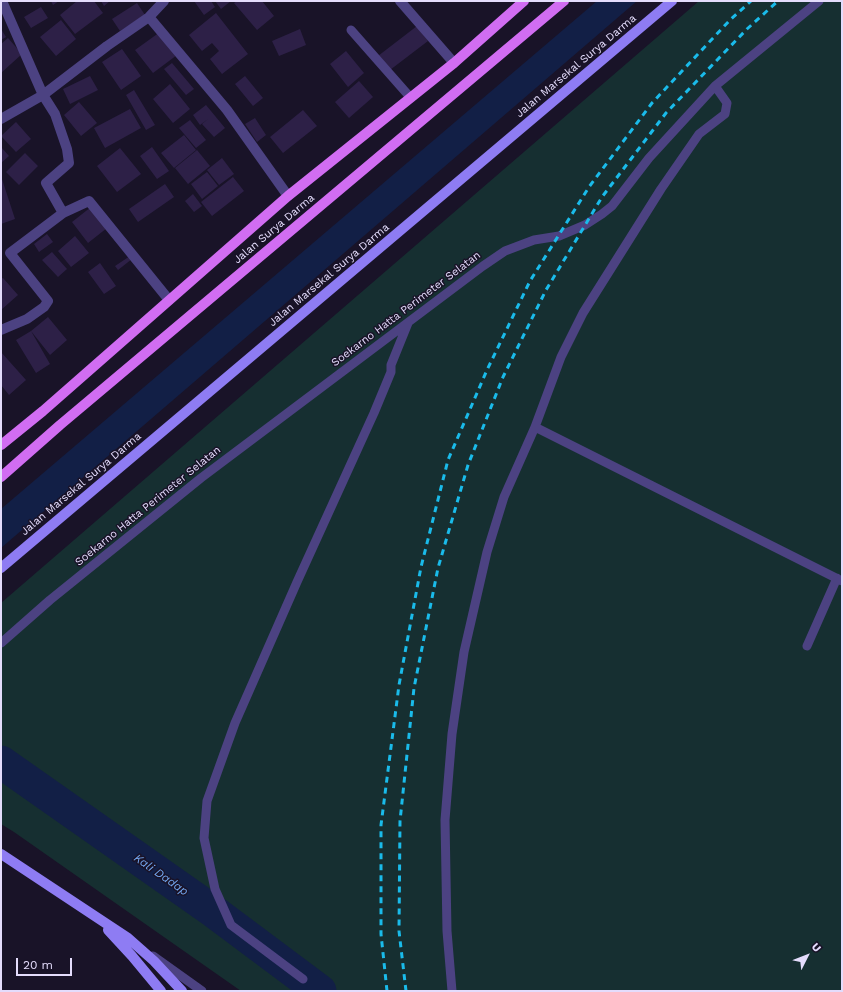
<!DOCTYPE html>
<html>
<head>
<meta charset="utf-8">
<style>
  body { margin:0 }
  #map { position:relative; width:843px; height:992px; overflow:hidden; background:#191328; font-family:"Work Sans",sans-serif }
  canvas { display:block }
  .frame { position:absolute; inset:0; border:2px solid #e4dcfc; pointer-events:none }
  .north { position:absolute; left:787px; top:936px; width:40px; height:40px; -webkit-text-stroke:3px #191328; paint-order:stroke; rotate:48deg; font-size:11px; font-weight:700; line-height:16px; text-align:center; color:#e4dcfc }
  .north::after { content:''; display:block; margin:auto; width:14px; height:18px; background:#e4dcfc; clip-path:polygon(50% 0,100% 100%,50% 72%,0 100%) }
  .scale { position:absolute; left:16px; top:958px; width:56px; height:18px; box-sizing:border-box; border:2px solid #e4dcfc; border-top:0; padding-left:5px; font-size:12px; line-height:14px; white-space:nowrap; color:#e4dcfc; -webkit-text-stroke:3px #191328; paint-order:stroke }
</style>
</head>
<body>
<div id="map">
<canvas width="843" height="992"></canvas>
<div class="frame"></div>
<div class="north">U</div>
<div class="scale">20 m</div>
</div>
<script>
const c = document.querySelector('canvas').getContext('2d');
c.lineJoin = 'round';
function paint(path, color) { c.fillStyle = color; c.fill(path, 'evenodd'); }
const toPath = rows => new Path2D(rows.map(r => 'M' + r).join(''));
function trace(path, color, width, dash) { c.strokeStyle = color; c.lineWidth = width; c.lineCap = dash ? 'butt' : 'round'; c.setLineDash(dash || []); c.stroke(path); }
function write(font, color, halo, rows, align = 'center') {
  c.font = font + ' "Work Sans",sans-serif'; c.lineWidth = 3; c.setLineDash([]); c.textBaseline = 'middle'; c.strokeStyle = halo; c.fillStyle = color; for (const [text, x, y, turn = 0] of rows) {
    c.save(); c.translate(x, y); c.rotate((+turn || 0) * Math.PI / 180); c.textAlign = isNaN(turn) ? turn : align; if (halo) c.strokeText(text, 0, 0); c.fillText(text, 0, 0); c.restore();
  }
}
paint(toPath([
  [699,1,842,1,842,991,241,991,14,832,1,824,1,603]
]), '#162f31');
paint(toPath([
  [597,1,637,1,1,548,1,509]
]), '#121f46');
trace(toPath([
  [1,762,213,911,320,991]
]), '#121f46', 33);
paint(toPath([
  [51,1,59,1,53,5],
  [77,1,94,1,103,13,75,34,60,15],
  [101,1,110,1,104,6],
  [194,1,211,1,215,7,204,15],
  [215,1,231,1,221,9],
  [237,1,262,1,274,16,257,30,234,3],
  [137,3,145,15,120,31,112,19],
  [41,7,48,18,31,28,24,17],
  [216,13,248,54,222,74,210,59,219,51,212,43,202,51,189,35],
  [61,20,76,39,56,56,40,37],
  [417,26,428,41,390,70,378,56],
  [1,29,6,37,1,40],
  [300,29,306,45,279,56,272,41],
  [160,32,177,55,153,73,135,50],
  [8,38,22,54,1,73,1,44],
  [122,49,141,76,121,90,102,62],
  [346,51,364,73,348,87,330,64],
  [172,63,194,89,186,95,164,69],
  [90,76,98,90,70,104,63,89],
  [245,76,263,98,253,106,235,84],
  [359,81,373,97,349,118,335,102],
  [170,84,190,109,173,123,153,99],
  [134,90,155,125,146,130,126,95],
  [79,102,97,123,81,136,64,115],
  [206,105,225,128,214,137,202,124,208,119,200,125,193,115],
  [130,109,141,128,105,148,94,128],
  [303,110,317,126,283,153,270,137],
  [255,118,266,135,257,142,245,124],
  [190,120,206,140,196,148,179,128],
  [16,122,31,139,16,152,1,136],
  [184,135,196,150,174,168,161,153],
  [1,147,9,156,1,163],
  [152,147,169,171,157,179,140,156],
  [120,148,141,174,117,192,97,166],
  [197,150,210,166,188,184,175,168],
  [25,153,38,166,19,185,6,172],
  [222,158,234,174,219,185,207,170],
  [207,172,218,186,202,199,191,184],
  [1,176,15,219,1,224],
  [233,177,244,191,212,216,201,202],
  [165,184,174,197,138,222,129,209],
  [193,194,202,206,194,212,185,201],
  [91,207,107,228,88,243,72,222],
  [47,234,53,242,39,252,34,244],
  [75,236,89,253,71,267,58,251],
  [52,252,67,269,58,277,42,260],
  [130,256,132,259,118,270,115,266],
  [100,263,116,286,104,294,88,272],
  [3,278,18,295,1,310,1,279],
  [48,317,67,340,50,355,31,331,50,364,36,373,16,340,31,331],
  [1,352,26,380,9,395,1,385]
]), '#2d2047');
trace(toPath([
  [351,30,410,97],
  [535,427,842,581],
  [1,643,50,600,201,478,483,266,505,251,534,240,559,236,585,225,602,214,612,206,649,158,715,86,819,1],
  [807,646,837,578],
  [153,956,202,991],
  [303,979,231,925,215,889,204,838,207,801,235,723,297,582,374,413,391,372,391,365,408,323],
  [452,991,447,931,445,820,452,734,464,652,487,552,504,497,535,427,561,357,583,313,661,189,699,134,725,114,727,103,715,86]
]), '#4c4282', 9);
trace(toPath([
  [2,1,43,95,55,114,67,149,69,163,46,183,63,213],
  [400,1,454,63],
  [149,17,227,110,288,196],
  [1,119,43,95,107,46,149,17,164,1],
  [1,330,27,319,44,307,48,301,10,253,63,213,89,201,169,300]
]), '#4c4282', 10);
trace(toPath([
  [1,568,672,1],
  [1,854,128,938,154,961,182,991],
  [108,930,132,956,161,991]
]), '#8e7cf3', 10);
trace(toPath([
  [1,445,43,411,288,196,454,63,524,1],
  [1,477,60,425,564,1]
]), '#d16df2', 10);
trace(toPath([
  [387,991,381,934,381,825,399,685,421,567,448,460,487,370,530,281,589,187,652,103,730,20,751,1],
  [406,991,399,931,400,821,414,688,438,568,468,465,503,377,546,290,602,197,666,113,747,29,778,1]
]), '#1abbea', 3, [6, 5]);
write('11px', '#e4dcfc', '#191328', [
  ["Jalan Marsekal Surya Darma",576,66,-40],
  ["Jalan Surya Darma",274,229,-40],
  ["Jalan Marsekal Surya Darma",329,275,-40],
  ["Soekarno Hatta Perimeter Selatan",406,309,-37],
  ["Jalan Marsekal Surya Darma",81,484,-40],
  ["Soekarno Hatta Perimeter Selatan",148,506,-39]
]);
write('italic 12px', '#74a8f2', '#191328', [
  ["Kali Dadap",161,875,35]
]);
</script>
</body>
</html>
